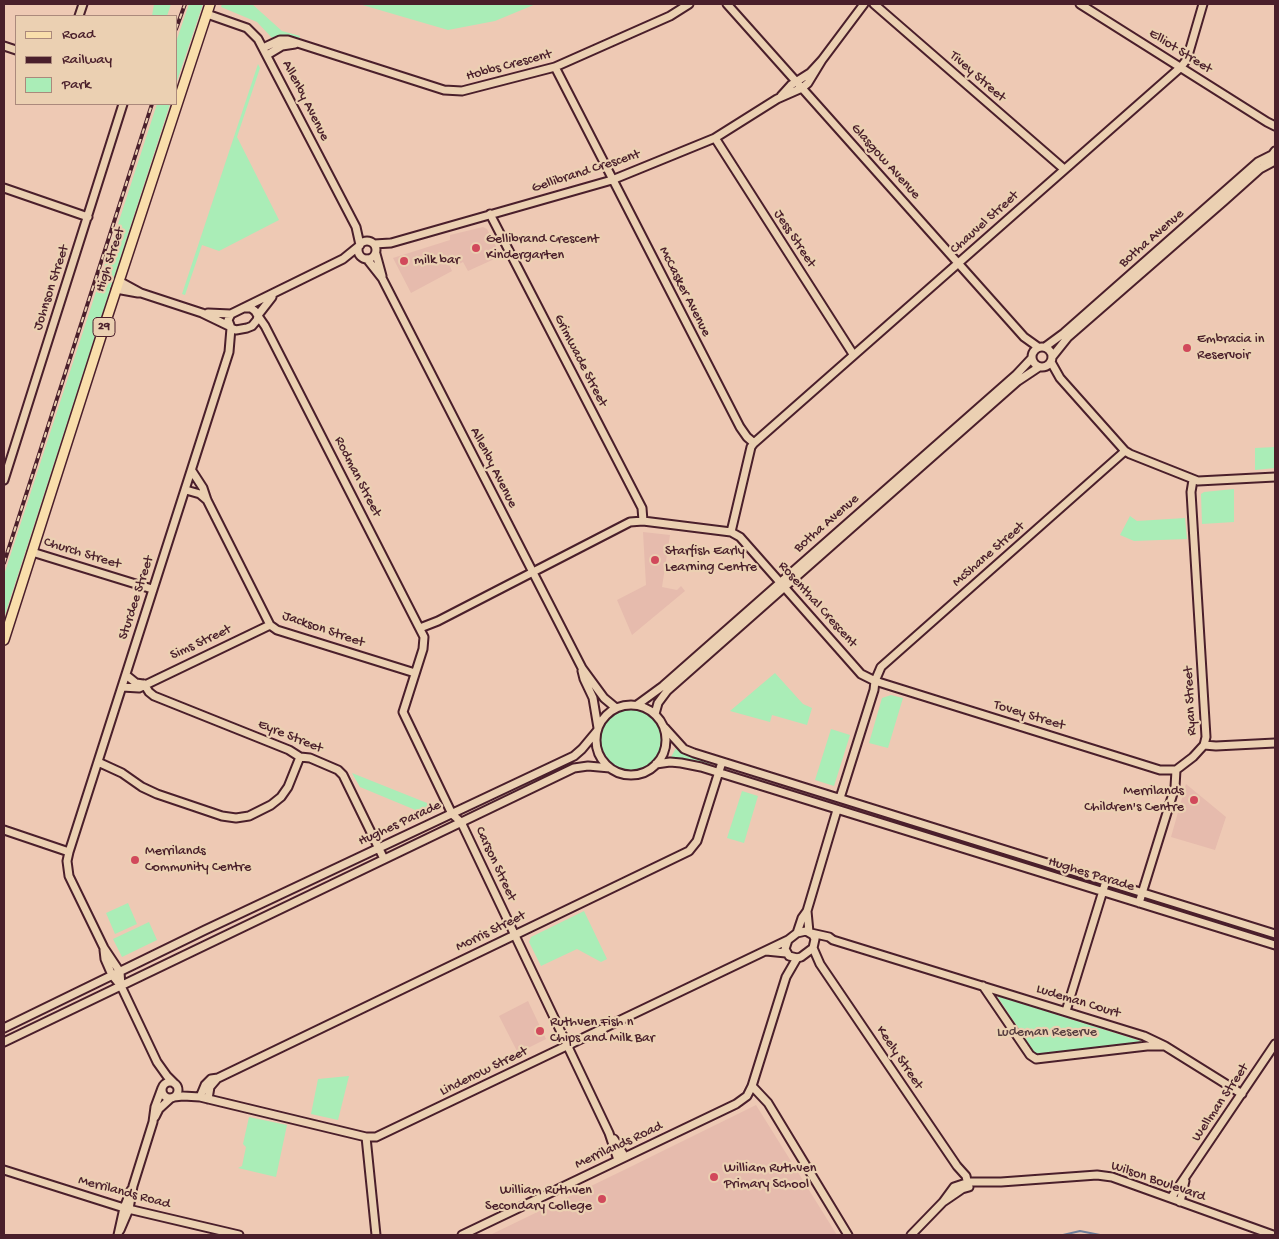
<!DOCTYPE html>
<html>
<head>
<meta charset="utf-8">
<style>
  body { margin:0 }
  #map { position:relative; width:1279px; height:1239px; overflow:hidden; background:#eec9b4; font-family:"Gochi Hand",sans-serif }
  canvas { display:block }
  .frame { position:absolute; inset:0; border:5px solid #4a1f2b; pointer-events:none }
  .legend { position:absolute; left:15px; top:15px; width:162px; height:90px; box-sizing:border-box; background:#ebd0b2; border:1px solid #ab897c; margin:0; padding:6px 9px; list-style:none; font-size:15px; color:#4a1f2b }
  .legend li { display:flex; align-items:center; gap:10px; height:25px }
  .legend b { width:25px; border:1px solid #ab897c }
</style>
</head>
<body>
<div id="map">
<canvas width="1279" height="1239"></canvas>
<div class="frame"></div>
<ul class="legend">
<li><b style="height:6px;background:#f9deab"></b>Road</li>
<li><b style="height:6px;background:#4a1f2b"></b>Railway</li>
<li><b style="height:14px;background:#aaedb7"></b>Park</li>
</ul>
</div>
<script>
const c = document.querySelector('canvas').getContext('2d');
c.lineJoin = 'round';
function paint(path, color) { c.fillStyle = color; c.fill(path, 'evenodd'); }
const toPath = rows => new Path2D(rows.map(r => 'M' + r).join(''));
function trace(path, color, width, dash) { c.strokeStyle = color; c.lineWidth = width; c.lineCap = dash ? 'butt' : 'round'; c.setLineDash(dash || []); c.stroke(path); }
function write(font, color, halo, rows, align = 'center') {
  c.font = font + ' "Gochi Hand",sans-serif'; c.lineWidth = 4.5; c.setLineDash([]); c.textBaseline = 'middle'; c.strokeStyle = halo; c.fillStyle = color; for (const [text, x, y, turn = 0] of rows) {
    c.save(); c.translate(x, y); c.rotate((+turn || 0) * Math.PI / 180); c.textAlign = isNaN(turn) ? turn : align; if (halo) c.strokeText(text, 0, 0); c.fillText(text, 0, 0); c.restore();
  }
}
paint(toPath([
  [483,227,487,229,501,256,468,271,463,262,457,265,454,259,448,262,452,271,411,293,393,258,450,240,450,235],
  [643,532,670,535,662,587,677,590,681,586,685,591,632,635,617,600,646,585],
  [1186,784,1226,817,1215,850,1171,837],
  [528,1001,546,1039,518,1053,499,1016],
  [756,1105,837,1235,490,1235,624,1170]
]), '#e6bbad');
paint(toPath([
  [154,4,171,4,167,16,152,16],
  [189,4,203,4,176,84,176,42],
  [222,4,252,4,282,31,300,36,299,39,282,37,273,39,257,22,221,7],
  [359,4,536,4,495,21,448,30],
  [258,64,260,68,237,137,279,220,219,251,202,245,185,295,182,294],
  [157,104,170,104,4,618,4,575],
  [1275,447,1275,468,1255,470,1255,448],
  [1234,489,1234,522,1202,524,1201,494,1204,492],
  [1130,516,1137,521,1185,518,1187,539,1134,541,1120,535],
  [775,673,803,704,812,708,807,725,772,715,770,722,730,711],
  [891,695,903,698,888,748,869,743,882,698],
  '599 740a32 32 0 1 1 64 0a32 32 0 1 1-64 0Z',
  [831,729,850,735,834,786,815,780],
  [676,748,683,752,706,760,714,768,670,759],
  [352,773,437,807,425,814,360,787],
  [742,791,758,796,744,843,727,838],
  [128,903,137,924,115,934,106,913],
  [584,911,607,959,601,962,577,949,541,966,529,942,531,937],
  [149,922,157,940,122,957,113,939],
  [997,996,1147,1043,1040,1054,1035,1053],
  [349,1076,338,1120,311,1114,318,1079],
  [249,1117,287,1125,276,1177,238,1168,242,1166,246,1147,243,1144]
]), '#aaedb7');
trace(toPath([
  [1063,1235,1080,1231,1100,1235]
]), '#6f809b', 2);
const minor = toPath([
  [727,4,1024,337,1038,347],
  [874,4,1064,169],
  [1080,4,1267,122,1275,126],
  [207,14,247,28,258,39,356,227,360,245],
  [79,16,83,4],
  [4,46,16,50],
  [263,48,280,40,288,40,444,90,462,91,555,67,670,16,689,4],
  [267,55,282,46,295,44],
  [555,67,740,427,747,437,754,443],
  [781,96,791,85,810,73,822,60,864,4],
  [715,138,853,354],
  [4,188,88,217],
  [490,214,642,508,643,521],
  '358 250a9 9 0 1 1 18 0a9 9 0 1 1-18 0Z',
  [374,244,391,243,612,180,715,138,777,99,802,88,808,83,822,60],
  [376,254,382,276],
  [367,259,382,278,582,668,604,698,616,708],
  [119,281,141,293,202,313,229,326],
  [116,289,138,293],
  [243,308,251,308,255,311,258,316,257,320,252,326,247,328,236,330,231,328,228,320,231,314,343,259,359,246],
  [208,313,231,314],
  [258,315,272,297],
  [258,316,265,326,424,637,423,649,403,712,452,814,461,822,609,1133,618,1160],
  '1032 357a10 10 0 1 1 20 0a10 10 0 1 1-20 0Z',
  [1045,347,1064,333,1258,162,1272,155,1275,151],
  [1052,357,1068,337,1224,201,1260,169,1275,161],
  [1051,362,1060,378,1125,451,1130,454,1198,481,1275,477],
  [1125,451,881,667,875,681,1160,770,1176,770],
  [192,471,203,488,207,500,270,625,277,630,415,673],
  [4,480,123,104],
  [186,490,200,494,207,500],
  [731,532,751,447,754,443,1181,67,1187,59,1203,4],
  [32,552,152,589],
  [420,628,438,621,630,522,643,521,731,532,740,537,861,674,875,681,874,690,840,798],
  [582,671,584,679,593,698,598,728],
  [126,675,136,683,143,684],
  [144,684,149,692,154,696,289,750,300,757,310,758,338,770,343,775,384,859],
  [122,687,139,688,270,625],
  [637,705,663,686,1016,375,1031,359],
  '596 740a35 35 0 1 1 70 0a35 35 0 1 1-70 0Z',
  [655,714,658,703,667,691,1018,381,1039,367],
  [665,728,684,749,694,753,1275,934],
  [1204,745,1216,746,1275,743],
  [98,762,122,773,142,787,157,794,222,816,236,818,249,816,271,805,281,797,288,787,300,757],
  [656,764,670,762,681,763,701,767,1275,945],
  [4,830,69,852,67,861,69,876,104,948,120,972,121,986],
  [69,852,229,352,231,328],
  [1139,903,1175,787,1176,770,1193,757,1204,745,1206,737,1191,492,1193,480],
  [807,911,809,932],
  [806,931,813,935,815,939,813,948,801,957,797,958,789,956,785,949,788,940,797,933,806,931],
  [797,933,802,918,807,911,837,810],
  [811,933,829,937,833,940,1144,1036,1165,1046,1242,1094],
  [813,948,820,964,957,1166,966,1176,968,1185],
  [104,950,105,959,112,975,121,986,157,1062,167,1076,175,1084],
  [766,951,786,953],
  [797,958,786,977,752,1086,768,1103,848,1235],
  [983,986,1030,1055,1036,1059,1147,1046,1163,1046],
  [1066,1011,1106,881],
  [4,1028,205,930,574,756,582,749,597,731],
  [4,1042,574,768,588,766,610,768],
  '162 1090a8 8 0 1 1 16 0a8 8 0 1 1-16 0Z',
  [174,1097,183,1096,200,1097,366,1137,376,1137,788,940],
  [200,1097,205,1085,211,1079,218,1078,689,851,697,841,722,762],
  [208,1099,210,1087,216,1080],
  [155,1117,159,1109,171,1098],
  [366,1137,376,1235],
  [614,1139,625,1157],
  [4,1170,124,1208,239,1235],
  [1171,1198,1275,1044],
  [943,1202,954,1187,969,1182,1001,1182,1097,1175,1112,1177,1273,1235],
  [1180,1202,1185,1181],
  [120,1230,129,1209,133,1186,153,1122,155,1107,162,1088],
  [118,1235,124,1208,131,1190],
  [462,1235,736,1104,747,1096,752,1086],
  [911,1235,943,1202,962,1189,969,1187]
]);
const major = toPath([
  [4,640,104,327,210,4]
]);
trace(minor, '#4a1f2b', 11);
trace(major, '#4a1f2b', 12);
trace(minor, '#ebd0b2', 7);
trace(major, '#f9deab', 9);
const rail = toPath([
  [176,29,185,4],
  [4,563,152,104]
]);
trace(rail, '#4a1f2b', 4);
trace(rail, '#ebd0b2', 2, [5.5]);
for (const [x, y, r, color] of [
  [476,248,5,"#d1495b"],
  [404,261,5,"#d1495b"],
  [1187,348,5,"#d1495b"],
  [655,560,5,"#d1495b"],
  [1194,800,5,"#d1495b"],
  [135,860,5,"#d1495b"],
  [540,1031,5,"#d1495b"],
  [714,1177,5,"#d1495b"],
  [602,1199,5,"#d1495b"]
]) { const dot = new Path2D(); dot.arc(x, y, r, 0, 2 * Math.PI); c.fillStyle = color; c.fill(dot); trace(dot, '#ebd0b2', 2); }
for (const [x, y, w] of [
  [104,327,22]
]) { const box = new Path2D(); box.roundRect(x - w / 2, y - 9.5, w, 19, 4); c.fillStyle = '#ebd0b2'; c.fill(box); trace(box, '#4a1f2b', 1); }
write('bold 12px', '#4a1f2b', null, [
  ["29",104,327]
]);
write('14px', '#4a1f2b', '#ebd0b2', [
  ["Elliot Street",1180,52,32],
  ["Hobbs Crescent",509,66,-15],
  ["Tivey Street",977,77,41],
  ["Allenby Avenue",305,101,63],
  ["Glasgow Avenue",885,162,48],
  ["Gellibrand Crescent",586,172,-18],
  ["Chauvel Street",985,223,-42],
  ["Jess Street",794,239,57],
  ["Botha Avenue",1152,239,-41],
  ["High Street",111,260,-72],
  ["Johnson Street",52,288,-72],
  ["McCasker Avenue",684,292,63],
  ["Grimwade Street",580,361,63],
  ["Allenby Avenue",493,468,63],
  ["Rodman Street",357,477,63],
  ["Botha Avenue",827,524,-41],
  ["Church Street",82,554,17],
  ["McShane Street",989,555,-41],
  ["Sturdee Street",137,598,-72],
  ["Rosenthal Crescent",817,605,48],
  ["Jackson Street",323,630,19],
  ["Sims Street",201,643,-25],
  ["Ryan Street",1191,701,-93],
  ["Tovey Street",1029,716,17],
  ["Eyre Street",290,737,22],
  ["Hughes Parade",400,824,-25],
  ["Carson Street",495,864,65],
  ["Hughes Parade",1091,875,17],
  ["Morris Street",491,932,-26],
  ["Ludeman Court",1078,1002,17],
  ["Keely Street",899,1058,56],
  ["Lindenow Street",484,1072,-26],
  ["Wellman Street",1221,1103,-56],
  ["Merrilands Road",619,1146,-25],
  ["Wilson Boulevard",1158,1182,19],
  ["Merrilands Road",124,1193,15]
]);
write('14px', '#4a1f2b', '#ebd0b2', [
  ["Gellibrand Crescent",486,240],
  ["Kindergarten",486,256],
  ["milk bar",414,261],
  ["Embracia in",1197,340],
  ["Reservoir",1197,356],
  ["Starfish Early",665,552],
  ["Learning Centre",665,568],
  ["Merrilands",1184,792,"right"],
  ["Children's Centre",1184,808,"right"],
  ["Merrilands",145,852],
  ["Community Centre",145,868],
  ["Ruthven Fish n",550,1023],
  ["Chips and Milk Bar",550,1039],
  ["William Ruthven",724,1169],
  ["Primary School",724,1185],
  ["William Ruthven",592,1191,"right"],
  ["Secondary College",592,1207,"right"]
], 'left');
write('14px', '#583e40', '#ebd0b2', [
  ["Ludeman Reserve",1047,1033]
]);
</script>
</body>
</html>
